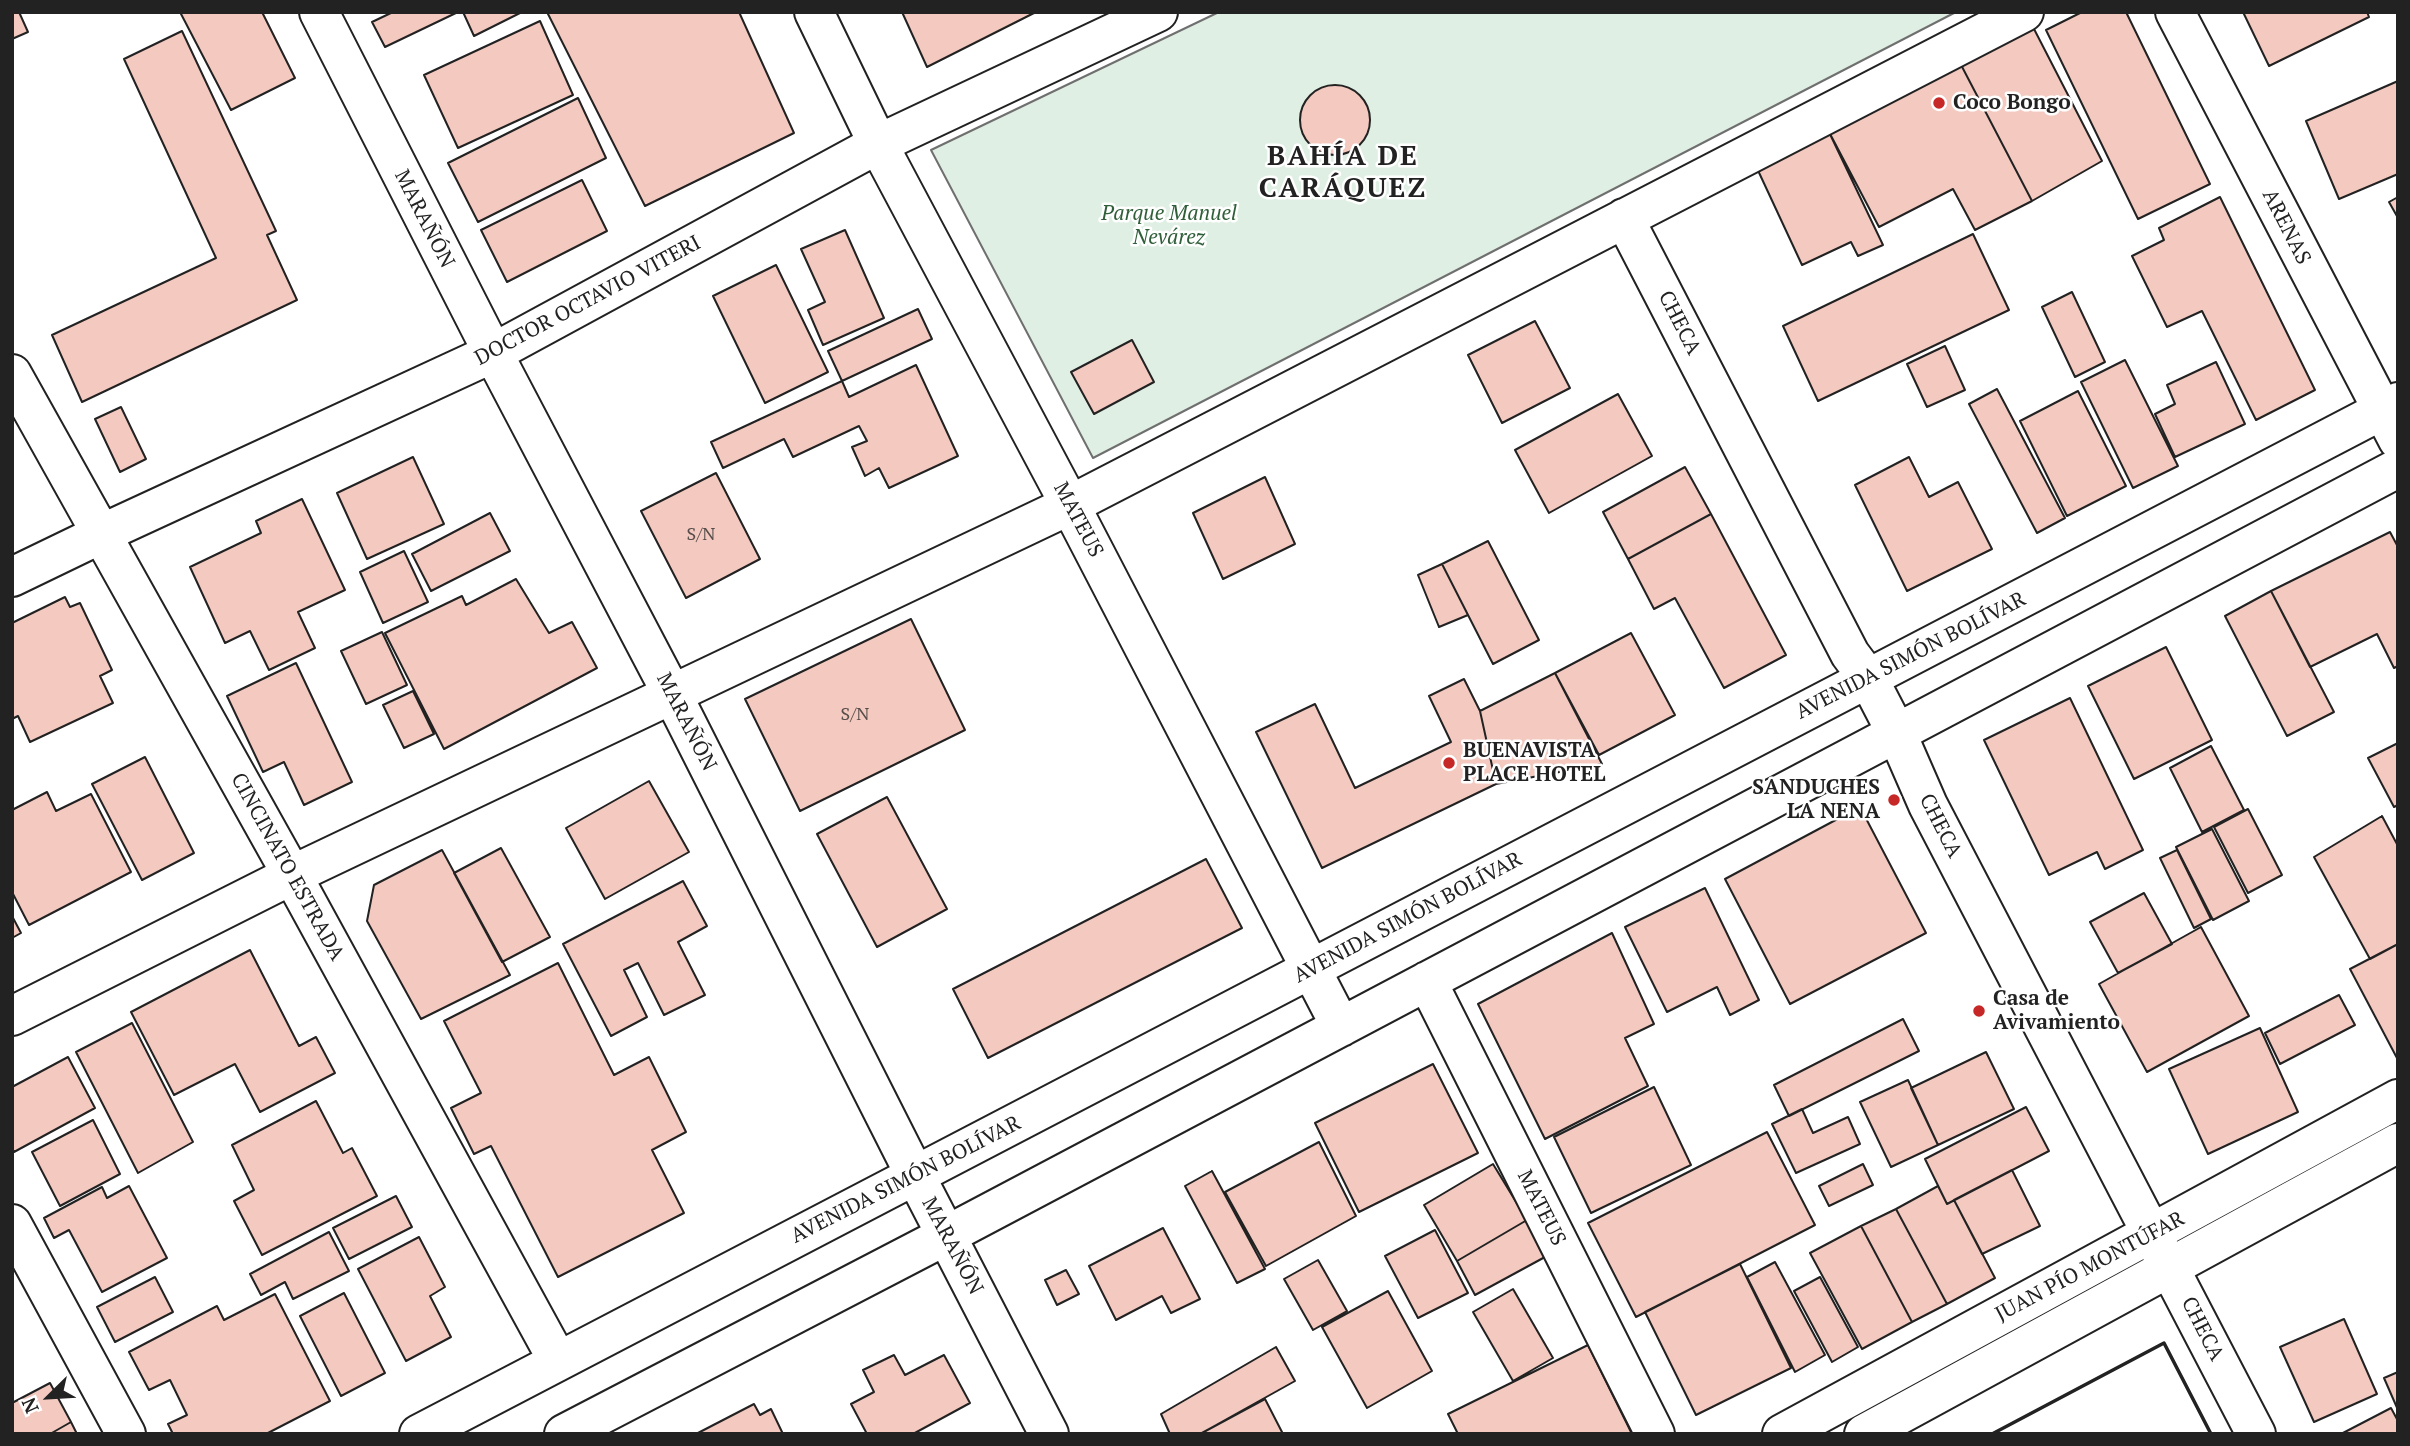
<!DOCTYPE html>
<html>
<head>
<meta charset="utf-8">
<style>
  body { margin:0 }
  #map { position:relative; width:2410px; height:1446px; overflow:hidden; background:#fff; font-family:"PT Serif",serif }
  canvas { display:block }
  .frame { position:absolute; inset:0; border:14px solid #222; pointer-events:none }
  .north { position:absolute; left:14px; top:1362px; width:70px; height:70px; -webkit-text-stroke:5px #fff; paint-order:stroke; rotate:246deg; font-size:19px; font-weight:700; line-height:28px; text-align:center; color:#222 }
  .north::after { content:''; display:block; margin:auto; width:24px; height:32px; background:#222; clip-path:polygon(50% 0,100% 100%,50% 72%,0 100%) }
</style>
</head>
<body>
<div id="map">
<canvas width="2410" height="1446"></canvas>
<div class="frame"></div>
<div class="north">N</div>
</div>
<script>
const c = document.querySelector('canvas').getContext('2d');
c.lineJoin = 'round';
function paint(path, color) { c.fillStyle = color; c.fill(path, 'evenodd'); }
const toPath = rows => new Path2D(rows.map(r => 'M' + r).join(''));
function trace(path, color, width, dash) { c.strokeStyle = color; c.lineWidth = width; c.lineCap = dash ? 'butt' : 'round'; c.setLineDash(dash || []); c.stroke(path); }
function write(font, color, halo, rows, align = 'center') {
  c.font = font + ' "PT Serif",serif'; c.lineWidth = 5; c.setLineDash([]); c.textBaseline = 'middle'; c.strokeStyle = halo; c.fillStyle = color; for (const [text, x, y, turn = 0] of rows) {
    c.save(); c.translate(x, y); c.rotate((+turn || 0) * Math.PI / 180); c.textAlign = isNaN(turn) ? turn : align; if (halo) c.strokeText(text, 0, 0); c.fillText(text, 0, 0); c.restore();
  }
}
const green = toPath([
  [1219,12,1956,12,1093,458,931,150,1219,12]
]);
paint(green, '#e0efe3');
trace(green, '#6f6f6f', 2);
const building = toPath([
  [12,12,19,12,28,32,12,39,12,12],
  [180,12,262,12,295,78,231,110,180,12],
  [393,12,458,12,385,47,372,22,393,12],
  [463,12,522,12,474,36,463,12],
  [547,12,739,12,794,133,645,206,547,12],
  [902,12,1036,12,927,67,902,12],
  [2082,12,2126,12,2210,184,2138,219,2046,30,2082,12],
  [2243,12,2367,12,2369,17,2269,66,2243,12],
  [540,21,573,95,458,148,424,75,540,21],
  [2033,27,2102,161,2032,201,1959,61,2033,27],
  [182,31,276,231,267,235,297,300,82,402,52,335,216,258,124,59,182,31],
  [1959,61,2032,201,1975,230,1953,189,1879,227,1828,130,1959,61],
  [2398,81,2398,174,2339,199,2306,121,2398,81],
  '1300 120a35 35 0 1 1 70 0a35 35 0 1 1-70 0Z',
  [578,98,606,158,478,222,448,163,578,98],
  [1828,130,1883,245,1858,256,1851,242,1802,265,1755,164,1828,130],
  [582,180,607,231,507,282,481,230,582,180],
  [2220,197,2315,390,2256,420,2202,311,2167,327,2132,256,2164,240,2159,228,2220,197],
  [2398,197,2398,218,2389,202,2398,197],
  [845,230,884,318,823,345,808,310,825,302,801,249,845,230],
  [1973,234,2009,310,1818,401,1783,326,1973,234],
  [776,265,828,372,765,403,713,296,776,265],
  [2072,292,2105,362,2075,377,2042,307,2072,292],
  [918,309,932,339,842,381,828,351,918,309],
  [1535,321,1570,388,1502,423,1468,355,1535,321],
  [1132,340,1154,382,1094,414,1071,372,1132,340],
  [1945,346,1965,390,1927,407,1907,364,1945,346],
  [2125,360,2178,466,2133,488,2081,382,2125,360],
  [2216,362,2245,424,2175,457,2155,414,2175,404,2167,385,2216,362],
  [916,365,958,456,889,488,879,468,865,476,852,447,867,441,859,426,793,457,784,439,723,468,711,442,842,381,849,397,916,365],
  [1997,389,2065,518,2037,533,1969,404,1997,389],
  [2078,391,2126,486,2067,516,2020,421,2078,391],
  [1618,394,1652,456,1549,513,1515,450,1618,394],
  [121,407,146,459,120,472,95,419,121,407],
  [413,457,444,524,367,559,337,493,413,457],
  [1909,457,1929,497,1958,482,1992,549,1907,591,1855,485,1909,457],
  [1685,467,1711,514,1628,559,1603,512,1685,467],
  [716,473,760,559,686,598,641,511,716,473],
  [1265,477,1295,544,1223,579,1193,513,1265,477],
  [302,499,345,590,298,612,315,648,269,670,250,631,225,643,190,567,261,533,256,521,302,499],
  [490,513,510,551,431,591,412,554,490,513],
  [1711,514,1786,655,1724,688,1675,598,1654,609,1628,559,1711,514],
  [2390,532,2398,547,2398,666,2394,668,2377,634,2310,667,2271,591,2390,532],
  [1488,541,1539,640,1493,664,1442,564,1488,541],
  [404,551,428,602,383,623,360,572,404,551],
  [1442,564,1468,615,1439,627,1418,575,1442,564],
  [516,579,549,633,572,622,597,668,444,749,385,633,462,596,466,605,516,579],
  [2271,591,2334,712,2287,736,2225,616,2271,591],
  [65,597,70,607,80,603,112,670,100,676,113,703,30,742,18,716,12,719,12,623,65,597],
  [911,619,965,730,800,811,745,699,911,619],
  [382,632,407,685,366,704,341,651,382,632],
  [1631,633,1675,715,1599,755,1555,673,1631,633],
  [2166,647,2212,740,2134,779,2088,686,2166,647],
  [296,663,352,782,304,805,284,762,263,772,227,696,296,663],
  [1555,673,1602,764,1496,784,1480,711,1555,673],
  [1464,679,1480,711,1496,784,1322,868,1256,732,1315,704,1355,788,1451,742,1429,696,1464,679],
  [413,691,434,734,404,748,383,705,413,691],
  [2070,698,2143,850,2105,869,2097,852,2049,875,1984,740,2070,698],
  [2398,743,2398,805,2394,807,2368,758,2398,743],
  [2211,746,2244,810,2202,832,2170,768,2211,746],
  [145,757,194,853,142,880,92,784,145,757],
  [649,781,689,852,605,899,566,828,649,781],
  [47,792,56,811,91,794,131,872,29,925,12,892,12,810,47,792],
  [887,797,947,909,877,947,817,834,887,797],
  [1860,807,1926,933,1790,1004,1725,879,1860,807],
  [2248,809,2282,875,2248,893,2214,827,2248,809],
  [2382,816,2398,846,2398,944,2370,959,2314,857,2382,816],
  [2212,829,2249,901,2213,920,2176,847,2212,829],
  [501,848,550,937,502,962,454,873,501,848],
  [442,850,510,975,421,1019,367,921,374,885,442,850],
  [2177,850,2211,919,2194,928,2160,858,2177,850],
  [1206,859,1242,928,988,1058,953,989,1206,859],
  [683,881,707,926,678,942,705,995,664,1015,638,963,624,970,647,1017,611,1036,563,944,683,881],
  [1705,888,1759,1000,1730,1015,1717,987,1667,1012,1625,927,1705,888],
  [2144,893,2172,944,2118,973,2090,922,2144,893],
  [12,916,21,933,12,938,12,916],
  [2201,927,2249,1016,2147,1072,2099,984,2201,927],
  [1612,933,1654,1024,1625,1038,1648,1086,1545,1139,1478,1004,1612,933],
  [2398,944,2398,1060,2350,969,2398,944],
  [250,950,299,1046,316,1037,335,1073,260,1112,235,1064,174,1095,131,1012,250,950],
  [558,963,614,1075,649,1057,686,1132,652,1150,684,1213,558,1277,491,1146,474,1154,451,1108,481,1093,444,1021,558,963],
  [2339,995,2355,1025,2280,1064,2265,1033,2339,995],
  [1903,1019,1919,1051,1789,1116,1774,1085,1903,1019],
  [132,1023,193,1142,138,1173,76,1052,132,1023],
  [2260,1028,2298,1112,2208,1154,2169,1069,2260,1028],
  [1986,1052,2014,1109,1938,1145,1911,1088,1986,1052],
  [68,1057,95,1108,14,1152,12,1148,12,1087,68,1057],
  [1433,1064,1478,1153,1359,1212,1315,1123,1433,1064],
  [1908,1080,1938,1145,1891,1167,1860,1102,1908,1080],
  [1654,1087,1691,1165,1591,1213,1554,1137,1654,1087],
  [316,1101,343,1153,352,1148,377,1196,262,1255,234,1201,254,1190,232,1145,316,1101],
  [2026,1107,2049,1151,1947,1204,1925,1159,2026,1107],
  [1802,1109,1813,1133,1848,1117,1860,1144,1796,1173,1772,1124,1802,1109],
  [93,1120,120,1174,60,1206,32,1152,93,1120],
  [1767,1132,1815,1225,1636,1317,1588,1223,1767,1132],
  [1319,1142,1356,1216,1266,1266,1225,1192,1319,1142],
  [1493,1164,1527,1220,1457,1261,1424,1205,1493,1164],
  [1863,1164,1873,1185,1829,1206,1819,1186,1863,1164],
  [2012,1170,2040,1226,1982,1254,1954,1200,2012,1170],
  [1212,1171,1265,1269,1237,1283,1185,1186,1212,1171],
  [129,1186,167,1258,102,1292,69,1230,54,1238,44,1218,102,1187,107,1198,129,1186],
  [1938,1186,1947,1204,1954,1200,1995,1278,1947,1304,1896,1209,1938,1186],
  [396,1196,412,1227,349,1259,333,1228,396,1196],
  [1896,1209,1947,1304,1912,1322,1861,1226,1896,1209],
  [1527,1220,1545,1257,1475,1295,1457,1261,1527,1220],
  [1861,1226,1912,1322,1862,1349,1810,1253,1861,1226],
  [1163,1228,1200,1299,1171,1313,1162,1296,1116,1320,1089,1266,1163,1228],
  [1435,1230,1468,1293,1418,1318,1385,1256,1435,1230],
  [329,1232,349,1271,293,1299,285,1282,261,1295,250,1274,329,1232],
  [419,1237,445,1287,430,1296,451,1337,406,1361,358,1269,419,1237],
  [1318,1260,1347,1311,1313,1330,1284,1279,1318,1260],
  [1775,1262,1825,1355,1795,1372,1747,1277,1775,1262],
  [1740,1264,1791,1368,1696,1415,1645,1312,1740,1264],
  [1066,1270,1079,1294,1057,1305,1045,1280,1066,1270],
  [155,1277,173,1312,115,1342,97,1307,155,1277],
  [1820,1277,1858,1347,1832,1362,1794,1291,1820,1277],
  [1513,1289,1553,1358,1513,1381,1473,1312,1513,1289],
  [1388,1291,1432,1371,1367,1408,1322,1327,1388,1291],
  [344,1293,385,1373,341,1396,300,1316,344,1293],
  [275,1294,330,1401,266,1434,173,1434,168,1424,187,1415,170,1380,149,1390,129,1352,217,1306,224,1320,275,1294],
  [2344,1319,2377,1394,2314,1422,2280,1347,2344,1319],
  [1588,1345,1632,1434,1458,1434,1448,1414,1588,1345],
  [1276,1347,1295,1381,1200,1434,1170,1434,1161,1414,1276,1347],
  [894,1355,905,1375,944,1355,970,1403,913,1434,867,1434,851,1404,874,1392,863,1370,894,1355],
  [2398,1372,2398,1410,2384,1378,2398,1372],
  [50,1383,71,1422,50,1434,12,1434,12,1403,50,1383],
  [1265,1399,1283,1434,1200,1434,1265,1399],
  [754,1404,760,1415,771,1409,783,1434,696,1434,754,1404],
  [2391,1408,2398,1421,2398,1434,2341,1434,2391,1408],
  [71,1422,77,1434,50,1434,71,1422]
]);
paint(building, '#f3c9c0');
trace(building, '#222', 2);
const minor = toPath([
  [319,12,493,353,672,694,915,1175,1049,1434],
  [814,12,878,144,1070,505,1341,1027],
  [2175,12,2398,440],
  [1624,218,1850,654,1868,678,1897,734,1928,805,2256,1434],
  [12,374,292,875,558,1361],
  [12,577,101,534,493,353,878,144,1158,12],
  [1427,981,1655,1434],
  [12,1016,292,875,1070,505,2024,12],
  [12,1224,126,1434],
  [419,1434,2398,402],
  [564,1434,947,1235,2398,468],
  [1782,1434,2398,1099],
  [1864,1434,2398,1143]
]);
trace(minor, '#222', 42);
trace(minor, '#fff', 38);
trace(toPath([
  [1992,1434,2164,1343,2211,1434]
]), '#222', 3.5);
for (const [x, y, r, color] of [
  [1939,103,7,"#c62828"],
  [1449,763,7,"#c62828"],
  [1894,800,7,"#c62828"],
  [1979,1011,7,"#c62828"]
]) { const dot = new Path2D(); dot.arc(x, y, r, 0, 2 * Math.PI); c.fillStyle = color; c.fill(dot); trace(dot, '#fff', 2.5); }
write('18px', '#564c4a', null, [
  ["S/N",701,535],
  ["S/N",855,715]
]);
write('bold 21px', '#222', '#fff', [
  ["Coco Bongo",1953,103],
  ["BUENAVISTA",1463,751],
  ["PLACE HOTEL",1463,775],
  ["SANDUCHES",1880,788,"right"],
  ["LA NENA",1880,812,"right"],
  ["Casa de",1993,999],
  ["Avivamiento",1993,1023]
], 'left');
write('italic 21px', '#2f5e38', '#fff', [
  ["Parque Manuel",1169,214],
  ["Nevárez",1169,238]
]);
write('21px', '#222', '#fff', [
  ["MARAÑÓN",424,219,63],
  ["ARENAS",2286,227,63],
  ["DOCTOR OCTAVIO VITERI",588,301,-28],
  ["CHECA",1679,323,63],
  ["MATEUS",1078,520,62],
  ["AVENIDA SIMÓN BOLÍVAR",1911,656,-27],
  ["MARAÑÓN",686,722,63],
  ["CHECA",1940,826,63],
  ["CINCINATO ESTRADA",287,867,61],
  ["AVENIDA SIMÓN BOLÍVAR",1408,918,-28],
  ["AVENIDA SIMÓN BOLÍVAR",906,1180,-27],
  ["MATEUS",1541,1208,63],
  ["MARAÑÓN",952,1246,62],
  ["JUAN PÍO MONTÚFAR",2090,1267,-28],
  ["CHECA",2202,1329,63]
]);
c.letterSpacing = '2px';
write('bold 28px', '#222', '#fff', [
  ["BAHÍA DE",1343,157],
  ["CARÁQUEZ",1343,189]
]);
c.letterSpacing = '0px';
</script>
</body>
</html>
